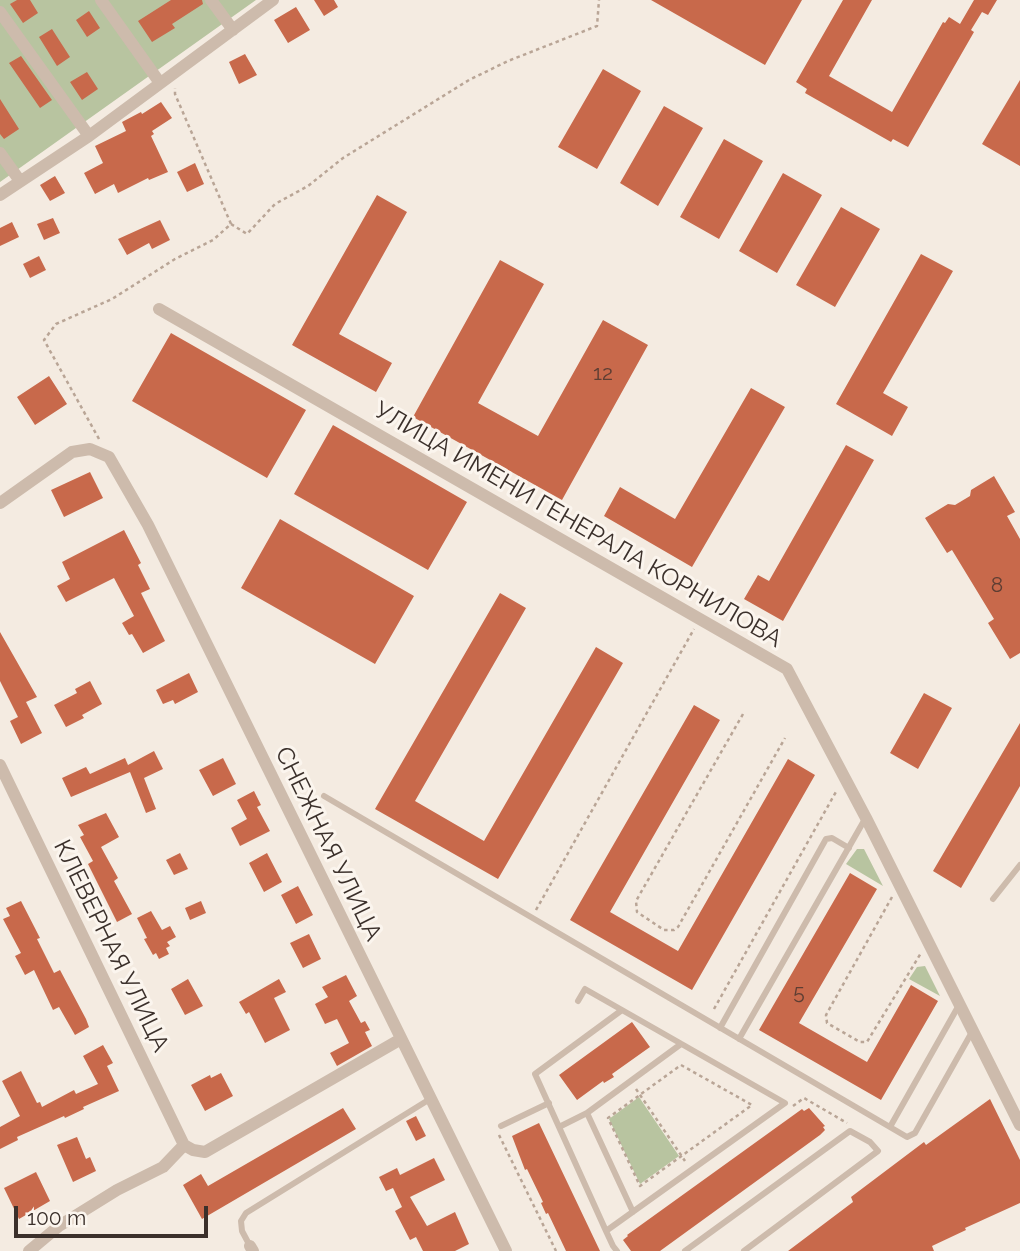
<!DOCTYPE html>
<html>
<head>
<meta charset="utf-8">
<style>
  body { margin:0 }
  #map { position:relative; width:1020px; height:1251px; overflow:hidden; background:#f4ebe1; font-family:Raleway,sans-serif }
  canvas { display:block }
  .scale { position:absolute; left:14px; top:1206px; width:194px; height:32px; box-sizing:border-box; border:4px solid #3b302b; border-top:0; padding-left:9px; font-size:21px; line-height:24px; white-space:nowrap; color:#3b302b; -webkit-text-stroke:5px #fbf5ee; paint-order:stroke }
</style>
</head>
<body>
<div id="map">
<canvas width="1020" height="1251"></canvas>
<div class="scale">100 m</div>
</div>
<script>
const c = document.querySelector('canvas').getContext('2d');
c.lineJoin = 'round';
function paint(path, color) { c.fillStyle = color; c.fill(path, 'evenodd'); }
const toPath = rows => new Path2D(rows.map(r => 'M' + r).join(''));
function trace(path, color, width, dash) { c.strokeStyle = color; c.lineWidth = width; c.lineCap = dash ? 'butt' : 'round'; c.setLineDash(dash || []); c.stroke(path); }
function write(font, color, halo, rows, align = 'center') {
  c.font = font + ' Raleway,sans-serif'; c.lineWidth = 6; c.setLineDash([]); c.textBaseline = 'middle'; c.strokeStyle = halo; c.fillStyle = color; for (const [text, x, y, turn = 0] of rows) {
    c.save(); c.translate(x, y); c.rotate((+turn || 0) * Math.PI / 180); c.textAlign = isNaN(turn) ? turn : align; if (halo) c.strokeText(text, 0, 0); c.fillText(text, 0, 0); c.restore();
  }
}
paint(toPath([
  [0,0,256,0,0,182],
  [857,849,864,849,883,886,846,864],
  [925,966,940,996,909,979,917,967],
  [639,1097,679,1156,640,1184,609,1119]
]), '#b8c4a0');
paint(toPath([
  [17,0,30,0,38,13,23,23,10,4],
  [171,0,202,0,203,4,172,24,175,28,152,42,138,21],
  [314,0,334,0,338,7,324,16],
  [651,0,802,0,765,65],
  [843,0,872,0,829,76,892,112,943,22,945,23,949,17,960,24,974,0,997,0,988,15,982,12,971,30,974,32,908,147,893,139,891,142,805,93,807,89,796,82],
  [296,7,310,30,288,43,274,20],
  [89,11,100,28,87,37,76,20],
  [52,29,70,57,57,66,39,37],
  [245,54,257,75,239,84,229,62],
  [21,56,52,100,40,108,9,63],
  [603,69,641,91,597,169,558,147],
  [87,72,98,89,82,100,70,82],
  [1020,80,1020,166,982,144],
  [0,99,19,129,4,139,0,134],
  [161,102,172,118,152,131,154,134,151,136,168,172,149,180,148,178,118,193,114,184,95,194,84,173,103,163,95,146,126,131,122,122,141,112,142,114],
  [664,106,703,128,658,206,620,183],
  [724,139,763,161,719,239,680,217],
  [195,163,204,184,187,192,177,172],
  [783,173,822,195,777,273,739,251],
  [55,176,65,193,50,201,40,185],
  [377,195,407,212,339,334,392,363,376,392,292,345],
  [841,207,880,229,835,307,796,285],
  [53,218,60,233,44,240,37,224],
  [160,220,170,240,152,249,149,243,127,255,118,239],
  [12,222,19,237,0,246,0,228],
  [921,254,953,271,883,393,908,407,892,436,836,404],
  [39,256,46,270,30,278,23,264],
  [500,260,544,284,478,403,538,436,603,320,648,345,562,500,413,417],
  [171,333,306,410,267,478,132,401],
  [49,376,67,404,35,425,17,397],
  [751,388,785,407,692,567,604,516,620,487,675,519],
  [333,425,467,502,428,570,294,494],
  [846,445,874,460,783,621,744,599,758,575,769,581],
  [90,472,103,498,64,517,51,490],
  [994,476,1015,512,1007,516,1020,539,1020,653,1010,659,988,623,994,619,952,550,947,553,925,518,948,504,955,505,970,496,971,490],
  [280,519,414,596,375,664,241,588],
  [124,530,141,563,138,565,150,589,141,593,165,641,143,653,132,634,129,635,122,623,134,616,114,578,66,602,57,586,70,579,62,562],
  [500,593,526,608,415,801,484,841,596,647,623,663,498,879,375,809],
  [0,632,37,697,26,702,42,733,21,744,10,721,18,717,0,681],
  [189,673,198,692,175,704,173,700,163,704,156,690],
  [90,681,102,704,82,715,84,718,66,727,54,705,77,693,75,689],
  [924,693,952,708,918,769,890,753],
  [694,705,720,720,610,912,678,951,788,759,815,775,692,990,570,920],
  [1020,723,1020,786,961,888,933,871],
  [154,751,163,769,144,778,156,809,146,813,130,772,71,797,62,778,86,767,90,774,125,758,128,765],
  [223,758,236,784,213,796,199,770],
  [254,791,261,805,257,807,270,831,240,846,231,828,247,819,237,800],
  [106,813,119,837,101,847,118,878,114,881,132,914,117,922,88,864,93,861,80,837,84,835,78,825],
  [180,853,188,869,174,875,166,860],
  [267,853,282,882,264,892,249,863],
  [850,873,877,889,799,1023,867,1062,911,985,938,1001,881,1100,759,1030],
  [298,886,313,915,296,924,281,895],
  [21,901,40,938,37,939,54,973,60,970,86,1019,89,1027,75,1035,59,1007,53,1010,34,970,25,975,15,956,21,953,3,919,10,916,6,908],
  [201,901,206,913,190,920,185,908],
  [151,911,162,930,170,926,176,937,167,942,170,946,166,948,169,954,159,959,156,953,153,955,144,939,147,938,137,918],
  [309,934,321,959,303,968,290,943],
  [346,975,357,996,349,1001,361,1023,365,1021,370,1030,365,1032,372,1046,337,1066,330,1053,349,1043,337,1019,325,1024,315,1004,328,997,322,987],
  [188,979,203,1006,185,1015,171,989],
  [279,979,286,992,274,998,290,1030,265,1043,249,1012,246,1014,239,1002],
  [632,1022,650,1047,612,1074,614,1077,604,1083,603,1081,577,1100,559,1075],
  [103,1045,113,1063,107,1066,119,1091,83,1107,84,1109,65,1118,64,1116,17,1137,18,1140,0,1149,0,1127,20,1116,2,1081,21,1071,37,1103,40,1102,42,1107,74,1090,76,1094,98,1084,83,1056],
  [221,1073,233,1096,205,1111,191,1085,210,1075,211,1078],
  [990,1099,1020,1160,1020,1203,965,1228,966,1230,932,1246,934,1251,788,1251,853,1202,851,1197,924,1142,926,1145],
  [343,1108,356,1129,202,1219,183,1185,201,1174,208,1186],
  [809,1108,825,1126,823,1127,825,1130,820,1135,660,1251,631,1251,623,1240,628,1236,627,1235,802,1109,804,1111],
  [416,1116,426,1136,416,1141,406,1121],
  [539,1123,600,1251,566,1251,548,1213,546,1214,541,1203,543,1202,527,1169,525,1170,512,1136],
  [77,1137,86,1159,90,1157,96,1171,73,1182,57,1145],
  [434,1158,445,1180,410,1197,427,1226,455,1212,469,1244,455,1251,423,1251,416,1237,410,1240,395,1211,402,1207,393,1188,386,1191,379,1177,397,1168,400,1175],
  [36,1172,50,1201,19,1219,4,1188]
]), '#c8694b');
trace(toPath([
  [231,224,247,234,275,204,308,186,343,158,469,80,508,61,597,26,599,0],
  [99,439,44,340,56,324,112,299,175,259,213,240,231,224,175,94,175,88],
  [743,714,636,901,637,912,664,930,674,930,678,927,785,738],
  [892,897,826,1015,827,1023,860,1042,867,1042,921,953],
  [536,910,694,629],
  [714,1009,837,790],
  [681,1065,752,1105,640,1186,608,1118,681,1065],
  [636,1089,685,1161],
  [793,1106,804,1098,847,1123],
  [499,1135,556,1251]
]), '#b9a596', 2.5, [3.5, 3.5]);
trace(toPath([
  [324,796,907,1137,915,1133,972,1032],
  [993,899,1020,865],
  [578,1001,585,989,622,1010],
  [720,1028,826,839,832,838,849,848],
  [739,1039,865,819],
  [587,1113,681,1044],
  [501,1126,549,1103],
  [559,1127,587,1113,633,1212],
  [890,1127,959,1005],
  [606,1231,785,1103,622,1010,535,1074,559,1127,606,1231,613,1246,617,1251],
  [250,1246,242,1231,241,1221,246,1213,430,1099],
  [685,1251,850,1131,870,1142,878,1151,744,1251]
]), '#cdbbac', 6);
trace(toPath([
  [101,0,160,83],
  [211,0,233,30],
  [0,12,89,136],
  [0,153,20,181],
  [0,195,89,136,273,0],
  [159,309,787,669,866,818,1020,1125],
  [0,503,72,452,90,449,109,457,148,525,506,1251],
  [0,765,184,1145],
  [184,1145,193,1150,205,1152,401,1039],
  [250,1246,253,1251],
  [29,1251,59,1226,117,1190,163,1167,184,1145]
]), '#cdbbac', 12);
write('21px', '#5e3e33', null, [
  ["12",603,374],
  ["8",997,586],
  ["5",799,993]
]);
write('24px', '#3b302b', '#fbf5ee', [
  ["УЛИЦА ИМЕНИ ГЕНЕРАЛА КОРНИЛОВА",578,525,30],
  ["СНЕЖНАЯ УЛИЦА",328,844,64],
  ["КЛЕВЕРНАЯ УЛИЦА",111,946,64]
]);
</script>
</body>
</html>
